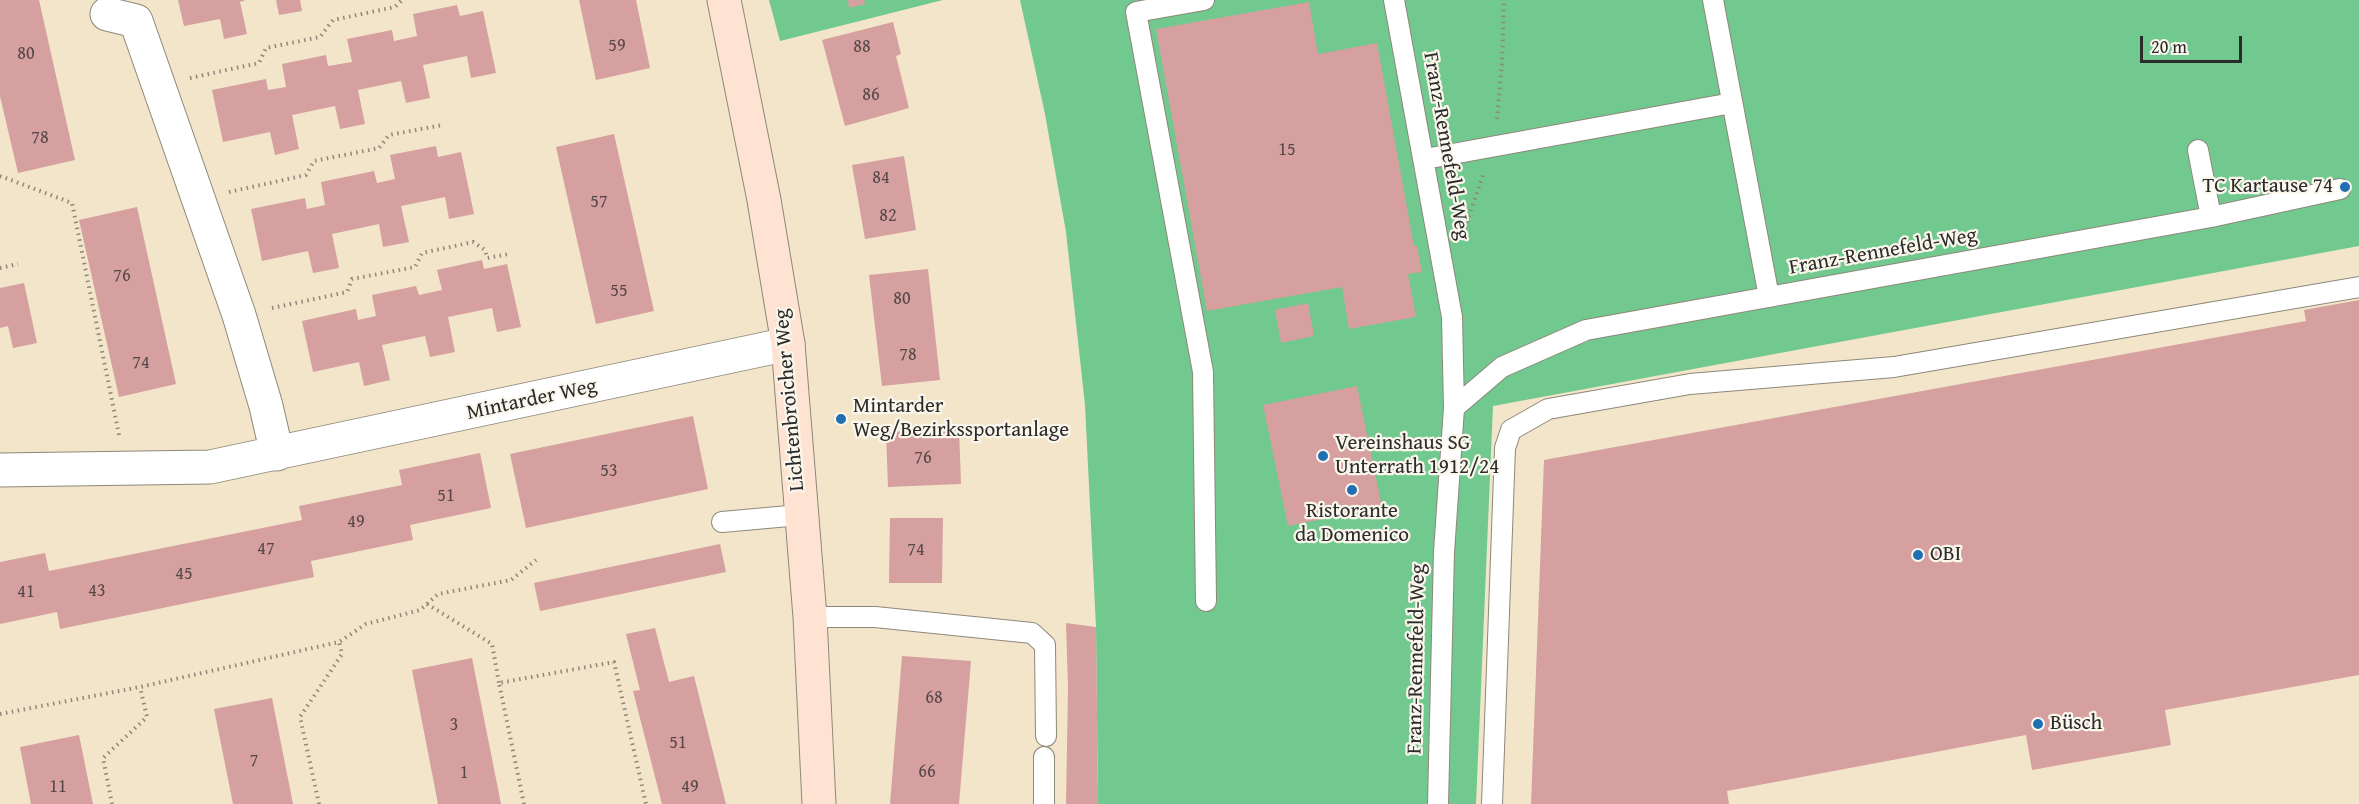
<!DOCTYPE html>
<html>
<head>
<meta charset="utf-8">
<style>
  body { margin:0 }
  #map { position:relative; width:2359px; height:804px; overflow:hidden; background:#f2e5ca; font-family:"Gentium Book Plus",serif }
  canvas { display:block }
  .scale { position:absolute; left:2140px; top:36px; width:102px; height:27px; box-sizing:border-box; border:3px solid #2b2b2b; border-top:0; padding-left:8px; font-size:18px; line-height:21px; white-space:nowrap; color:#2b2b2b; -webkit-text-stroke:4px #fbf7ec; paint-order:stroke }
</style>
</head>
<body>
<div id="map">
<canvas width="2359" height="804"></canvas>
<div class="scale">20 m</div>
</div>
<script>
const c = document.querySelector('canvas').getContext('2d');
c.lineJoin = 'round';
function paint(path, color) { c.fillStyle = color; c.fill(path, 'evenodd'); }
const toPath = rows => new Path2D(rows.map(r => 'M' + r).join(''));
function trace(path, color, width, dash) { c.strokeStyle = color; c.lineWidth = width; c.lineCap = dash ? 'butt' : 'round'; c.setLineDash(dash || []); c.stroke(path); }
function write(font, color, halo, rows, align = 'center') {
  c.font = font + ' "Gentium Book Plus",serif'; c.lineWidth = 4.5; c.setLineDash([]); c.textBaseline = 'middle'; c.strokeStyle = halo; c.fillStyle = color; for (const [text, x, y, turn = 0] of rows) {
    c.save(); c.translate(x, y); c.rotate((+turn || 0) * Math.PI / 180); c.textAlign = isNaN(turn) ? turn : align; if (halo) c.strokeText(text, 0, 0); c.fillText(text, 0, 0); c.restore();
  }
}
paint(toPath([
  [769,0,943,0,780,41],
  [1020,0,2359,0,2359,246,1493,406,1476,804,1098,804,1096,627,1085,405,1066,232,1045,114]
]), '#71c98f');
paint(toPath([
  [0,0,39,0,75,160,18,173,0,96],
  [178,0,246,0,240,2,247,34,224,39,220,19,184,26],
  [276,0,300,0,302,11,279,15],
  [579,0,636,0,650,68,596,80],
  [848,0,864,0,865,4,849,8],
  [1309,2,1318,54,1377,43,1414,246,1417,246,1422,272,1408,274,1416,317,1349,329,1342,287,1207,311,1156,29],
  [457,5,460,16,483,11,496,73,471,78,467,56,423,65,430,98,406,103,401,81,358,90,365,124,340,129,335,106,292,115,299,149,275,155,270,132,223,142,212,90,266,79,268,90,286,87,282,64,326,55,328,66,352,62,347,39,392,30,394,41,417,36,413,14],
  [893,22,901,54,896,56,909,108,845,126,822,40],
  [614,134,654,311,596,324,556,147],
  [436,146,438,157,461,152,474,214,449,219,445,197,401,206,409,242,383,247,379,224,332,234,339,268,313,273,308,251,262,261,251,209,305,198,307,209,325,205,321,182,374,171,377,183,395,179,390,155],
  [904,156,916,230,865,239,852,165],
  [137,207,176,384,119,397,79,220],
  [482,260,484,269,507,264,521,327,497,332,492,308,448,317,455,352,430,357,425,336,382,345,390,380,364,386,359,362,313,372,302,321,356,309,358,320,376,316,372,295,416,286,419,295,442,290,437,270],
  [928,269,940,380,882,386,869,275],
  [24,283,37,343,13,348,8,326,0,328,0,288],
  [2359,300,2359,675,2165,710,2171,745,2032,770,2026,735,1727,791,1729,804,1531,804,1544,460,2306,321,2304,310],
  [1308,303,1314,336,1281,343,1275,310],
  [1357,386,1382,507,1288,526,1263,405],
  [693,416,708,489,526,528,510,454],
  [959,429,961,484,888,487,886,432],
  [480,453,491,508,410,525,413,540,311,561,314,577,60,629,57,612,0,624,0,562,45,553,49,571,302,520,299,506,402,485,399,470],
  [890,518,943,518,942,583,889,583],
  [720,544,726,572,540,611,534,583],
  [1066,623,1096,627,1098,804,1066,804,1068,688],
  [655,628,669,682,694,676,726,804,662,804,633,691,640,690,626,634],
  [902,656,971,661,959,804,890,804],
  [472,658,501,804,438,804,412,670],
  [272,698,293,804,233,804,214,709],
  [79,735,93,804,31,804,20,747]
]), '#d5a09f');
const lane = toPath([
  [1204,0,1136,12,1203,372,1206,601],
  [1394,0,1452,317,1454,408,1444,552,1438,804],
  [1713,0,1769,297],
  [2198,150,2211,217],
  [1425,159,1732,103],
  [1454,408,1502,367,1586,330,2211,217,2340,189],
  [722,522,800,515],
  [810,617,875,617,1032,633,1045,645,1046,736],
  [1044,757,1044,804],
  [1492,804,1505,448,1511,430,1548,409,1690,384,1894,367,2359,287]
]);
const street = toPath([
  [107,14,136,21,239,315,266,406,277,454],
  [0,470,210,467,788,344]
]);
const secondary = toPath([
  [724,0,764,200,788,344,810,617,819,804]
]);
trace(lane, '#8e887a', 22);
trace(street, '#8e887a', 35);
trace(secondary, '#8e887a', 35);
trace(toPath([
  [190,78,259,63,266,48,320,37,333,20,395,7,402,0],
  [1497,119,1502,63,1504,0],
  [0,176,72,203,119,435],
  [229,192,306,175,314,161,379,148,389,135,443,125],
  [1465,228,1483,175],
  [0,268,18,264],
  [272,308,347,292,352,279,415,267,422,253,473,242,485,250,487,258,509,254],
  [427,604,492,644,499,683],
  [0,714,140,687,339,642,366,624,420,610,438,594,511,580,536,560],
  [112,804,103,758,147,717,140,687],
  [319,804,300,717,342,654,339,642],
  [524,804,499,683,614,662,646,804]
]), '#8e887a', 4, [1.5, 4.5]);
trace(lane, '#fff', 20);
trace(street, '#fff', 33);
trace(secondary, '#fee3d2', 33);
for (const [x, y, r, color] of [
  [2345,187,6,"#1f6fb2"],
  [841,419,6,"#1f6fb2"],
  [1323,456,6,"#1f6fb2"],
  [1352,490,6,"#1f6fb2"],
  [1918,555,6,"#1f6fb2"],
  [2038,724,6,"#1f6fb2"]
]) { const dot = new Path2D(); dot.arc(x, y, r, 0, 2 * Math.PI); c.fillStyle = color; c.fill(dot); trace(dot, '#fbf7ec', 2); }
write('18px', '#564848', null, [
  ["59",617,46],
  ["88",862,47],
  ["80",26,54],
  ["86",871,95],
  ["78",40,138],
  ["15",1287,150],
  ["84",881,178],
  ["57",599,202],
  ["82",888,216],
  ["76",122,276],
  ["55",619,291],
  ["80",902,299],
  ["78",908,355],
  ["74",141,363],
  ["76",923,458],
  ["53",609,471],
  ["51",446,496],
  ["49",356,522],
  ["47",266,549],
  ["74",916,550],
  ["45",184,574],
  ["43",97,591],
  ["41",26,592],
  ["68",934,698],
  ["3",454,725],
  ["51",678,743],
  ["7",254,761],
  ["66",927,772],
  ["1",464,773],
  ["11",58,787],
  ["49",690,787]
]);
write('21px', '#2b2b2b', '#fbf7ec', [
  ["Franz-Rennefeld-Weg",1446,146,80],
  ["Franz-Rennefeld-Weg",1883,252,-10],
  ["Mintarder Weg",532,400,-12],
  ["Lichtenbroicher Weg",790,400,-95],
  ["Franz-Rennefeld-Weg",1417,659,-89]
]);
write('21px', '#2b2b2b', '#fbf7ec', [
  ["TC Kartause 74",2333,187,"right"],
  ["Mintarder",853,407],
  ["Weg/Bezirkssportanlage",853,431],
  ["Vereinshaus SG",1335,444],
  ["Unterrath 1912/24",1335,468],
  ["Ristorante",1352,512,"center"],
  ["da Domenico",1352,536,"center"],
  ["OBI",1930,555],
  ["Büsch",2050,724]
], 'left');
</script>
</body>
</html>
